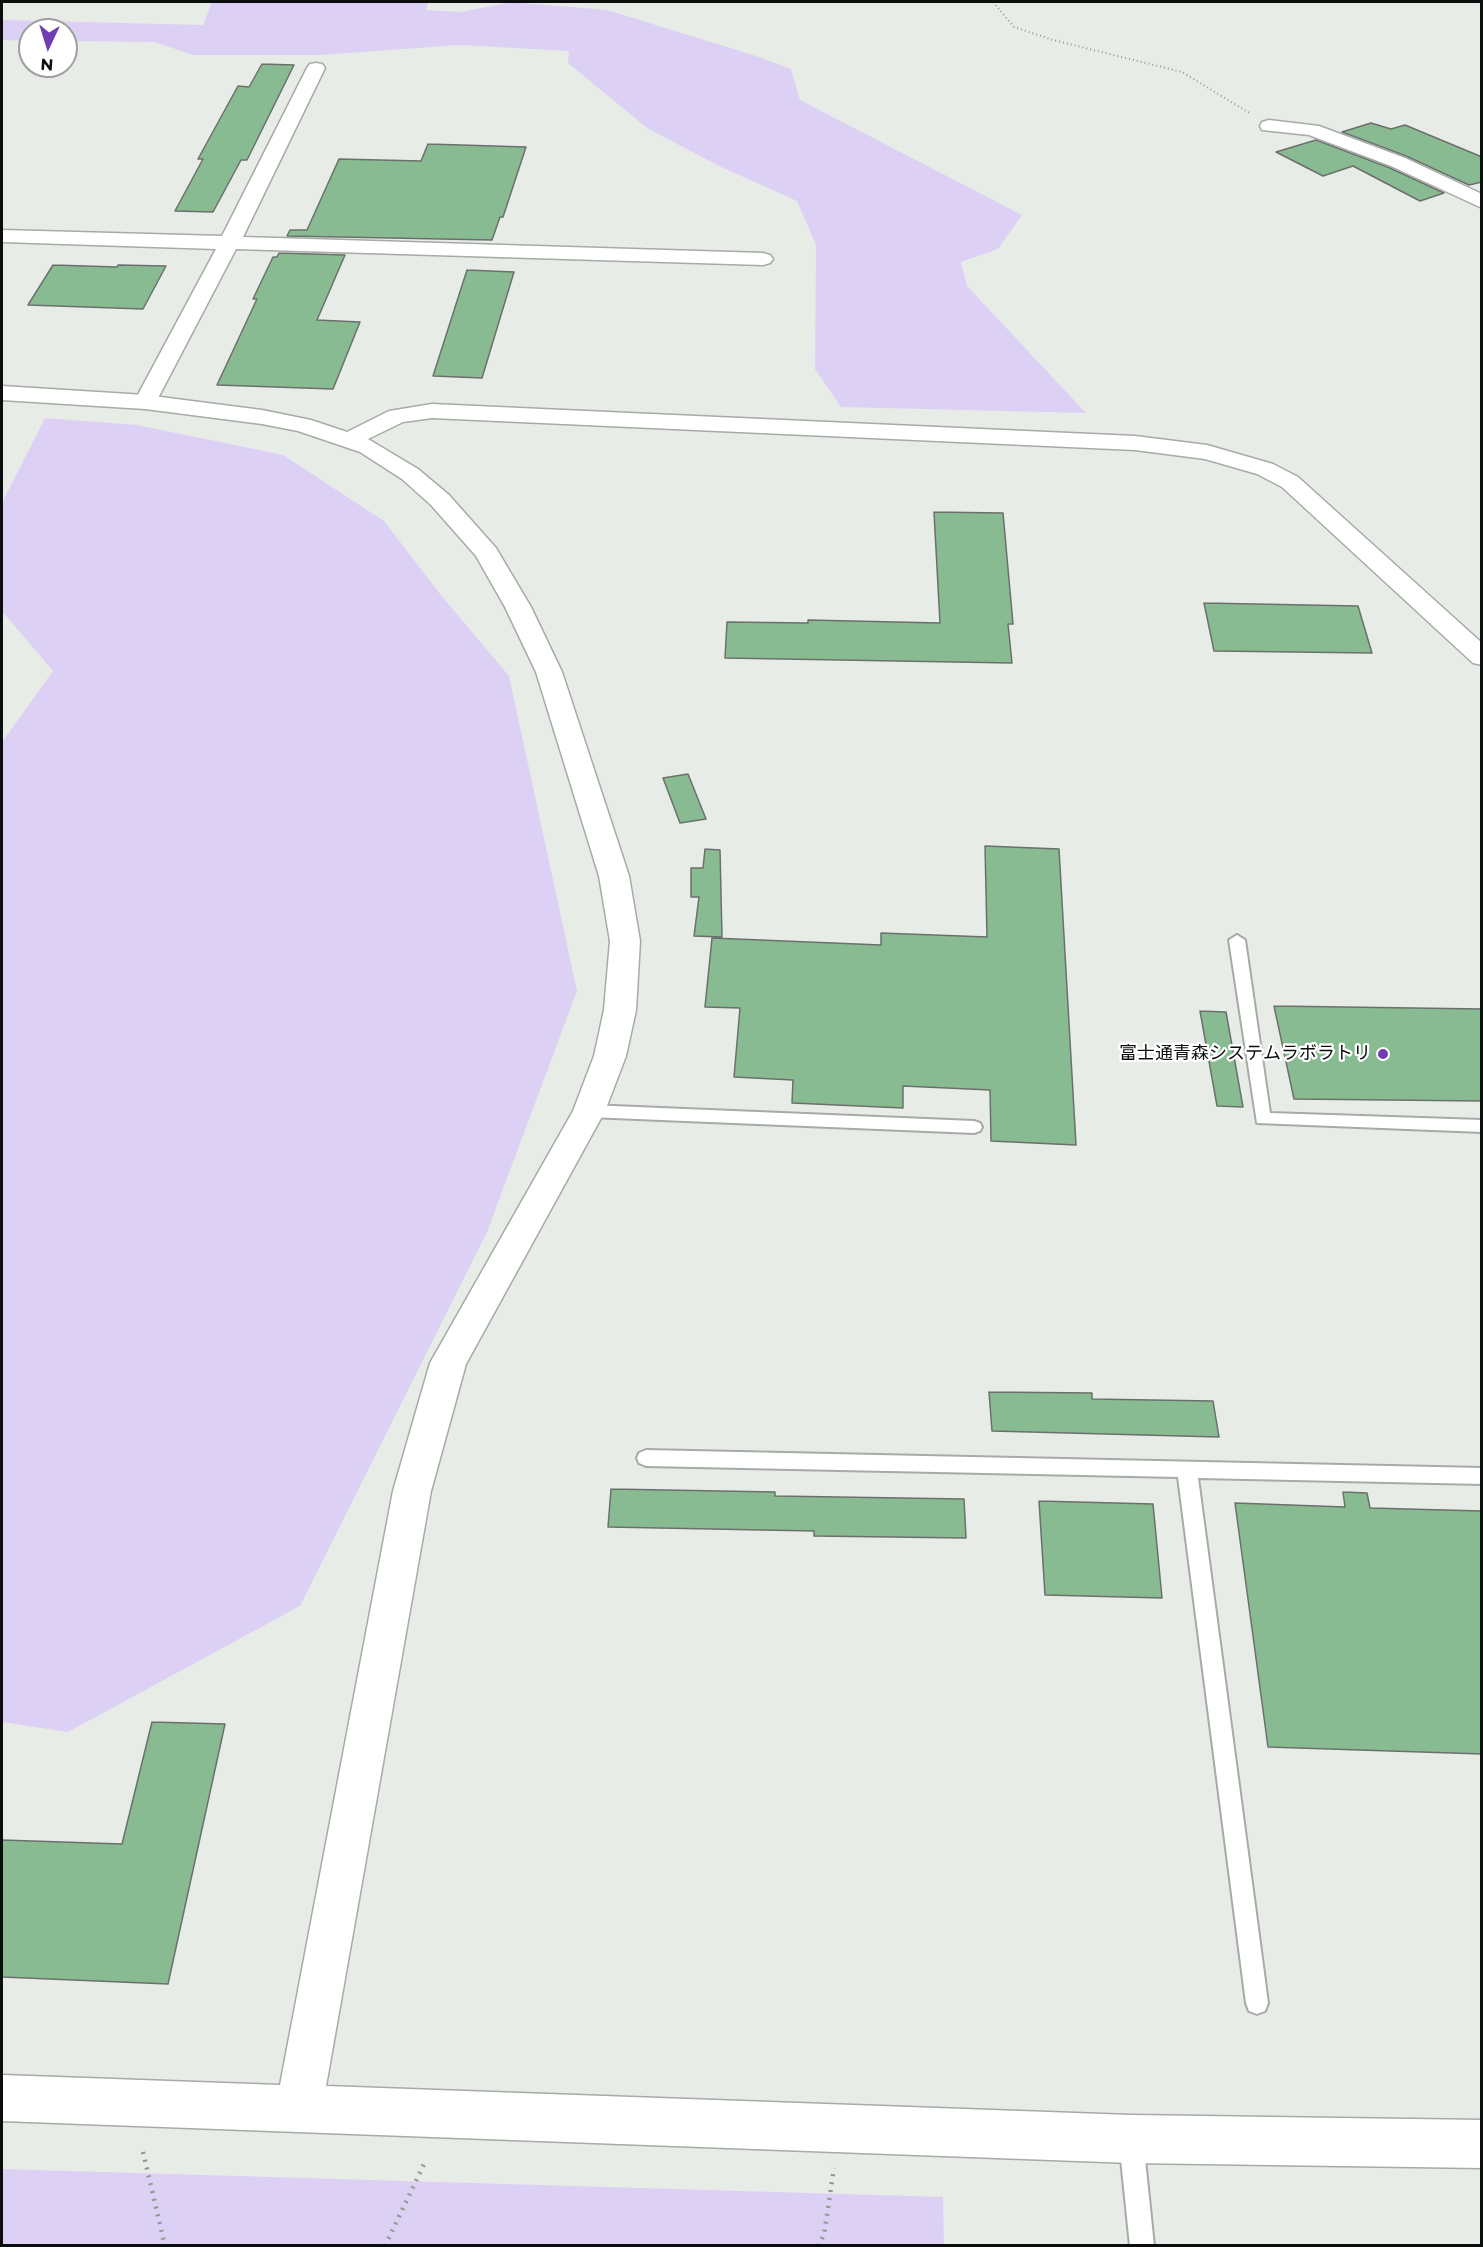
<!DOCTYPE html>
<html>
<head>
<meta charset="utf-8">
<style>
  body { margin:0 }
  #map { position:relative; width:1483px; height:2247px; overflow:hidden; background:#e7ece7; font-family:Montserrat,sans-serif }
  canvas { display:block }
  .frame { position:absolute; inset:0; border:3px solid #0c0e0d; pointer-events:none }
  .north { position:absolute; left:18px; top:18px; width:60px; height:60px; box-sizing:border-box; background:#fff; border:2px solid #9e9f9e; border-radius:50%; rotate:184deg; font-size:16px; font-weight:700; line-height:24px; text-align:center; color:#0c0e0d }
  .north::after { content:''; display:block; margin:auto; width:21px; height:27px; background:#713db4; clip-path:polygon(50% 0,100% 100%,50% 72%,0 100%) }
</style>
</head>
<body>
<div id="map">
<canvas width="1483" height="2247"></canvas>
<div class="frame"></div>
<div class="north">N</div>
</div>
<script>
const c = document.querySelector('canvas').getContext('2d');
c.lineJoin = 'round';
function paint(path, color) { c.fillStyle = color; c.fill(path, 'evenodd'); }
const toPath = rows => new Path2D(rows.map(r => 'M' + r).join(''));
function trace(path, color, width, dash) { c.strokeStyle = color; c.lineWidth = width; c.lineCap = dash ? 'butt' : 'round'; c.setLineDash(dash || []); c.stroke(path); }
function write(font, color, halo, rows, align = 'center') {
  c.font = font + ' Montserrat,"Noto Sans JP",sans-serif'; c.lineWidth = 4.5; c.setLineDash([]); c.textBaseline = 'middle'; c.strokeStyle = halo; c.fillStyle = color; for (const [text, x, y, turn = 0] of rows) {
    c.save(); c.translate(x, y); c.rotate((+turn || 0) * Math.PI / 180); c.textAlign = isNaN(turn) ? turn : align; if (halo) c.strokeText(text, 0, 0); c.fillText(text, 0, 0); c.restore();
  }
}
paint(toPath([
  [212,2,429,2,426,10,460,12,512,2,607,10,756,56,791,69,800,100,1022,215,998,249,961,262,967,286,1086,413,841,407,815,369,816,245,797,201,719,166,647,128,568,63,569,51,459,45,320,55,193,55,155,42,66,41,66,30,30,30,30,41,2,40,2,20,203,25],
  [45,418,137,425,283,455,384,521,440,594,509,676,577,991,487,1232,300,1606,68,1732,2,1722,2,742,53,671,2,611,2,503],
  [2,2169,943,2197,944,2245,2,2245]
]), '#dcd1f5');
const building = toPath([
  [262,64,294,65,247,160,241,160,213,212,175,211,203,159,198,159,238,86,249,87,262,64],
  [1371,123,1391,129,1405,125,1482,157,1482,182,1469,185,1406,156,1342,132,1371,123],
  [1316,140,1390,168,1444,193,1420,201,1353,166,1323,176,1276,152,1316,140],
  [428,144,526,147,503,217,500,217,492,240,287,236,290,230,307,230,339,159,421,161,428,144],
  [279,253,345,255,317,320,360,322,333,389,217,385,257,299,253,299,273,257,277,257,279,253],
  [53,265,117,267,118,265,166,266,143,309,28,305,53,265],
  [467,270,514,272,482,378,433,376,467,270],
  [934,512,1003,513,1013,624,1008,624,1012,663,725,658,727,622,808,623,808,620,940,623,934,512],
  [1204,603,1358,606,1372,653,1214,651,1204,603],
  [688,774,706,819,680,823,663,778,688,774],
  [985,846,1059,849,1076,1145,991,1141,990,1090,903,1086,903,1108,792,1103,793,1080,734,1077,740,1008,705,1007,712,938,881,945,881,933,987,937,985,846],
  [705,849,720,850,722,937,694,936,699,897,691,897,691,868,703,868,705,849],
  [1274,1006,1482,1009,1482,1101,1294,1099,1274,1006],
  [1200,1011,1226,1012,1243,1107,1217,1106,1200,1011],
  [989,1392,1092,1393,1092,1399,1213,1401,1219,1437,992,1431,989,1392],
  [611,1489,775,1492,775,1496,964,1499,966,1538,814,1536,814,1531,608,1527,611,1489],
  [1343,1492,1367,1493,1370,1508,1482,1511,1482,1754,1268,1747,1235,1503,1345,1507,1343,1492],
  [1039,1501,1153,1504,1162,1598,1045,1595,1039,1501],
  [152,1722,225,1724,168,1984,2,1977,2,1840,122,1844,152,1722]
]);
paint(building, '#88bb91');
trace(building, '#6c706c', 1.5);
const service = toPath([
  [1237,935,1245,940,1270,1113,1482,1120,1482,1132,1257,1123,1229,940,1237,935],
  [589,1105,974,1121,980,1123,982,1127,980,1131,974,1133,589,1117,583,1115,581,1111,583,1107,589,1105],
  [646,1450,1482,1468,1482,1484,1198,1478,1268,2003,1265,2011,1257,2014,1249,2011,1246,2003,1178,1477,646,1466,639,1463,637,1458,639,1453,646,1450],
  [1131,2128,1139,2132,1143,2140,1154,2246,1130,2246,1119,2140,1123,2132,1131,2128]
]);
const minor = toPath([
  [316,63,322,64,325,68,243,237,763,253,770,255,773,259,770,263,763,265,236,249,156,402,153,407,145,409,137,407,134,402,216,249,2,242,2,230,222,236,307,68,310,64,316,63],
  [1269,120,1319,126,1405,158,1482,194,1482,208,1391,166,1309,135,1262,130,1260,126,1262,122,1269,120]
]);
const tertiary = toPath([
  [2,386,145,395,262,410,311,420,347,432,389,411,432,404,1135,436,1207,445,1273,464,1298,477,1482,643,1482,665,1473,663,1282,487,1257,474,1205,459,1135,450,432,418,403,422,368,439,418,469,449,495,496,548,531,607,562,672,629,876,640,941,636,1010,626,1056,605,1111,466,1364,431,1491,326,2086,1131,2115,1482,2120,1482,2168,1131,2163,2,2121,2,2075,280,2085,393,1491,430,1363,573,1111,594,1056,604,1010,610,941,599,876,536,672,505,607,476,556,431,505,402,479,360,452,298,431,262,424,145,409,2,400,2,386]
]);
trace(service, '#a6aba6', 4);
trace(minor, '#a6aba6', 3);
trace(tertiary, '#a6aba6', 3);
trace(toPath([
  [993,2,1014,27,1053,40,1182,72,1251,114]
]), '#949894', 2, [1, 3]);
trace(toPath([
  [143,2152,165,2246],
  [385,2246,425,2162],
  [818,2246,824,2235,834,2168]
]), '#949894', 4.5, [2, 6]);
paint(service, '#fff');
paint(minor, '#fff');
paint(tertiary, '#fff');
for (const [x, y, r, color] of [
  [1383,1054,6,"#713db4"]
]) { const dot = new Path2D(); dot.arc(x, y, r, 0, 2 * Math.PI); c.fillStyle = color; c.fill(dot); trace(dot, '#fff', 2); }
write('18px', '#0c0e0d', '#fff', [
  ["富士通青森システムラボラトリ",1371,1054]
], 'right');
</script>
</body>
</html>
